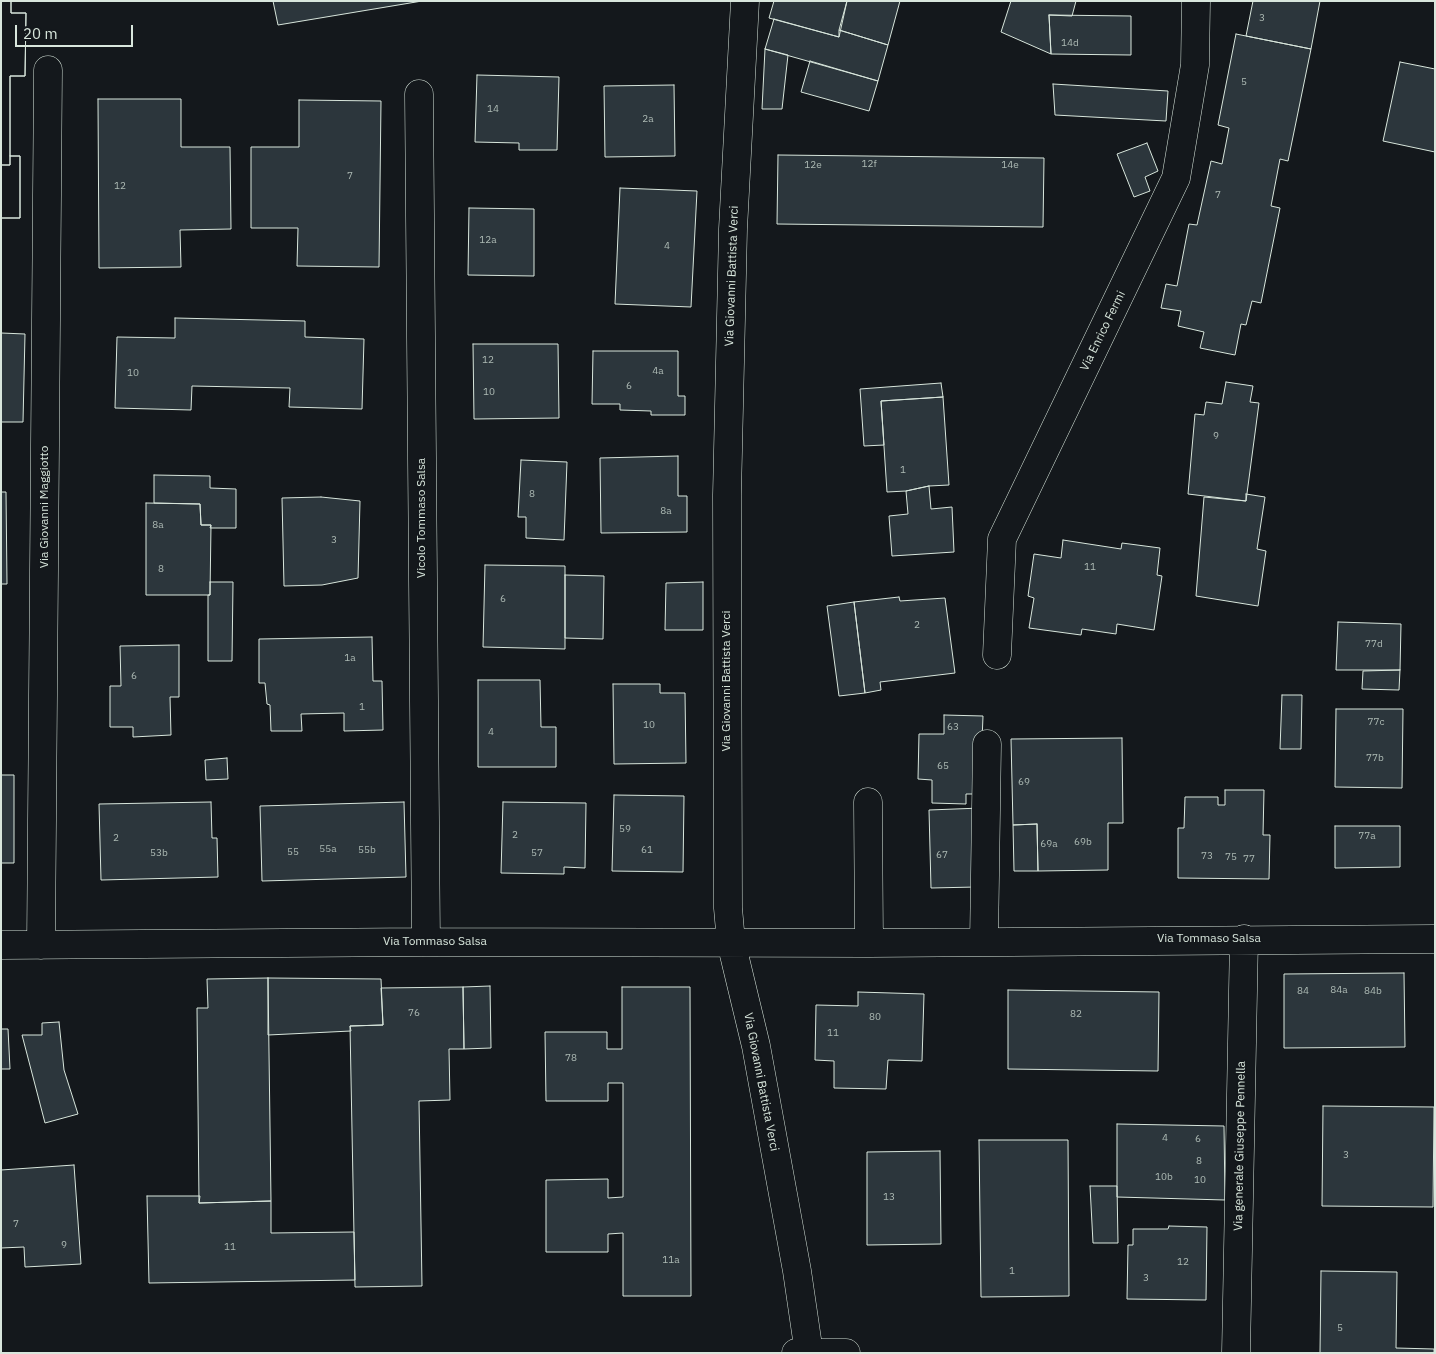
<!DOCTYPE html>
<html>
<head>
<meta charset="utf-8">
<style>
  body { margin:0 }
  #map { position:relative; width:1436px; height:1354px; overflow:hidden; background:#14181c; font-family:"IBM Plex Sans",sans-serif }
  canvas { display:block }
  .frame { position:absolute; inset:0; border:2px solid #d8e6dc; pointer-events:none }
  .scale { position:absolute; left:15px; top:25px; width:118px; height:22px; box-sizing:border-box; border:2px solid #d8e6dc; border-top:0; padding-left:6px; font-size:15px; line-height:18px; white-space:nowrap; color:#d8e6dc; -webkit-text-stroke:4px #14181c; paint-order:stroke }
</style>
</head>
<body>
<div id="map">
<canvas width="1436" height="1354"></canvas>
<div class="frame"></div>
<div class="scale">20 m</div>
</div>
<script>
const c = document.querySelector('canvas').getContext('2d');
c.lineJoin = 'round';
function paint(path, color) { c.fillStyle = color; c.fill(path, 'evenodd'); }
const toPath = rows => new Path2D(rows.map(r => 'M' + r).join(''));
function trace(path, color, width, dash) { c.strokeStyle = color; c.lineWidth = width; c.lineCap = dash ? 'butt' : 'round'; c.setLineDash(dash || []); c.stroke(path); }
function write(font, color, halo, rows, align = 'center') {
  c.font = font + ' "IBM Plex Sans",sans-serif'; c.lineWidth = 4; c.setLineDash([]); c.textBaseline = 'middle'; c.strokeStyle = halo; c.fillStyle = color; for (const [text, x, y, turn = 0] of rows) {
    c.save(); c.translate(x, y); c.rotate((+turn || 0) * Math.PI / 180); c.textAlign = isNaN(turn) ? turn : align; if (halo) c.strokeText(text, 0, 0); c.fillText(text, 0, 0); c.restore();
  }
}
const building = toPath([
  [1,1,11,1,11,13,26,13,25,76,10,76,10,156,20,156,20,218,1,218,1,1],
  [1,1,11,1,11,13,26,13,25,76,10,76,10,165,1,165,1,1],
  [273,1,422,1,278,25,273,1],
  [774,1,847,1,839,37,769,18,774,1],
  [847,1,900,1,888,45,839,30,847,1],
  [1011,1,1076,1,1072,16,1049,15,1051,54,1001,32,1011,1],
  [1253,1,1320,1,1311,49,1246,36,1253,1],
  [1049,15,1131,16,1131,55,1051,54,1049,15],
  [774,19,839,37,839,30,888,45,878,81,765,49,774,19],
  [1236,34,1311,49,1288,161,1280,159,1271,206,1280,208,1261,303,1252,301,1246,325,1241,324,1235,355,1200,348,1204,332,1178,326,1181,311,1161,308,1166,284,1177,286,1189,224,1197,225,1211,161,1222,164,1229,128,1218,125,1236,34],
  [765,49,788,55,782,109,762,109,765,49],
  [810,61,878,81,869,111,801,92,810,61],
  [1400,62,1435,69,1435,152,1383,141,1400,62],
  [477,75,559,77,557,150,519,150,519,143,475,142,477,75],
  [1053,84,1168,91,1166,121,1055,115,1053,84],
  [674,85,675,156,605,157,604,86,674,85],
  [98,99,181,99,181,147,230,147,231,229,180,230,181,267,99,268,98,99],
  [299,100,381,101,379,267,297,266,298,228,251,228,251,147,299,147,299,100],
  [1147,143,1158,171,1145,177,1150,191,1134,197,1117,154,1147,143],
  [778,155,1044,158,1043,227,777,224,778,155],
  [10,156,20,156,20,218,1,218,1,165,10,165,10,156],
  [620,188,697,191,691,307,615,304,620,188],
  [469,208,534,209,534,276,468,275,469,208],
  [175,318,305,321,305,337,364,339,362,409,289,407,290,388,192,386,191,410,115,408,117,337,175,338,175,318],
  [1,333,25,334,23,422,1,422,1,333],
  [473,344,558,344,559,418,474,419,473,344],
  [593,351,678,351,678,396,685,396,685,415,651,415,651,411,620,410,620,404,592,404,593,351],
  [1226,382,1253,386,1250,402,1259,403,1246,501,1188,494,1195,414,1204,415,1206,402,1222,404,1226,382],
  [941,383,943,397,881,401,884,445,864,446,860,389,941,383],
  [943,397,949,485,929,486,906,491,887,492,881,401,943,397],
  [678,456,678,496,687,496,687,532,601,533,600,458,678,456],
  [521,460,567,462,564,540,526,538,526,517,518,517,521,460],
  [154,475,210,476,210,488,236,489,236,528,210,528,211,525,201,525,200,504,154,503,154,475],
  [929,486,931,509,952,507,954,552,892,556,889,516,908,514,906,491,929,486],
  [1,492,6,492,7,584,1,584,1,492],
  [1246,494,1265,497,1257,549,1266,551,1258,606,1196,596,1204,497,1246,501,1246,494],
  [321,497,360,501,358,578,322,585,284,586,282,498,321,497],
  [146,503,200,504,201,525,211,525,210,595,146,595,146,503],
  [1063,540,1121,549,1122,543,1160,548,1157,575,1162,576,1154,630,1117,624,1116,634,1082,629,1081,635,1029,628,1034,598,1028,596,1034,554,1061,558,1063,540],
  [485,565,565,566,565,649,483,647,485,565],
  [565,575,604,576,603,639,565,638,565,575],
  [210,582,233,582,232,661,208,661,208,595,210,595,210,582],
  [703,582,703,630,665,630,666,583,703,582],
  [899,597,900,601,945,598,955,673,880,682,881,690,865,693,854,602,899,597],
  [854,602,865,693,839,696,827,606,854,602],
  [1338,622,1401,624,1400,670,1336,670,1338,622],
  [372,637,373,681,382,681,383,730,344,731,344,713,301,714,302,731,271,731,270,705,267,704,265,683,259,683,259,639,372,637],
  [179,645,179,697,170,697,171,735,133,737,133,727,110,727,110,686,121,686,120,646,179,645],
  [1400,670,1399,690,1362,689,1363,671,1400,670],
  [478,680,540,680,541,727,556,727,556,767,478,767,478,680],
  [613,684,660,684,660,693,685,693,686,763,614,764,613,684],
  [1282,695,1302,695,1301,749,1280,749,1282,695],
  [1336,709,1403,709,1402,788,1335,787,1336,709],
  [944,715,983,716,981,766,974,794,966,794,966,804,932,803,932,780,918,779,919,734,944,734,944,715],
  [1122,738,1123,823,1108,823,1108,870,1038,871,1037,824,1013,825,1011,739,1122,738],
  [227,758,228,779,206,780,205,760,227,758],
  [1,775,14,775,14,863,1,863,1,775],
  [1225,790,1264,790,1263,835,1270,835,1269,879,1178,878,1178,828,1184,828,1185,797,1218,797,1218,805,1225,805,1225,790],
  [614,795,684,796,683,872,612,871,614,795],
  [211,802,212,838,217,838,218,877,101,880,99,804,211,802],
  [404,802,406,877,262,881,260,806,404,802],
  [503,802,586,803,585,868,564,867,564,874,501,873,503,802],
  [981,808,976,887,931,888,929,810,981,808],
  [1037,824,1038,871,1014,871,1013,825,1037,824],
  [1335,826,1400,826,1400,867,1335,868,1335,826],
  [1404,973,1405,1047,1284,1048,1284,974,1404,973],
  [268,978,381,979,383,1025,350,1026,351,1031,268,1035,268,978],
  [268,978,271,1201,199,1203,197,1008,208,1008,207,979,268,978],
  [490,986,491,1048,464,1049,463,987,490,986],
  [463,987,464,1049,449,1049,450,1100,419,1101,422,1286,355,1287,350,1026,383,1025,381,988,463,987],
  [622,987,690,987,691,1296,623,1296,623,1233,608,1234,608,1252,546,1252,546,1180,608,1179,608,1198,623,1197,623,1083,608,1083,608,1101,546,1101,545,1032,607,1032,607,1049,622,1049,622,987],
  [1008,990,1159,992,1158,1071,1008,1069,1008,990],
  [858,992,924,994,922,1061,888,1060,886,1089,834,1088,834,1061,815,1060,816,1005,858,1006,858,992],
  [59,1022,64,1070,78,1114,45,1123,22,1035,42,1035,42,1023,59,1022],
  [1,1029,8,1029,10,1069,1,1069,1,1029],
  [1323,1106,1434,1107,1433,1207,1322,1206,1323,1106],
  [1117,1124,1224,1126,1225,1200,1117,1197,1117,1124],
  [979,1140,1068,1140,1069,1296,981,1297,979,1140],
  [940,1151,941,1244,867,1245,867,1152,940,1151],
  [74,1165,81,1264,25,1267,24,1247,1,1248,1,1170,74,1165],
  [1090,1186,1117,1186,1118,1243,1093,1243,1090,1186],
  [147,1196,200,1196,199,1203,271,1201,271,1233,354,1232,355,1280,149,1283,147,1196],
  [1169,1226,1207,1227,1206,1300,1127,1299,1128,1245,1133,1245,1133,1229,1168,1229,1169,1226],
  [1321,1271,1397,1272,1396,1348,1434,1349,1434,1353,1320,1353,1321,1271]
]);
paint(building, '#2c363c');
trace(building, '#d8e6dc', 1);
const street = toPath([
  [745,1,733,229,727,495,728,908,731,942,756,1046,797,1271,809,1353],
  [419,94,426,942],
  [997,655,1002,539,1176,178,1195,65,1196,1],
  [868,802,869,943],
  [984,941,987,744],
  [1,945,426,942,869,943,1435,939],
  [41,945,48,70],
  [796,1353,846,1353],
  [1236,1353,1244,939]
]);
trace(street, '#d8e6dc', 29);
trace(street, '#14181c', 28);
write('10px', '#adbab4', null, [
  ["3",1262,18],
  ["14d",1070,43],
  ["5",1244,82],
  ["14",493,109],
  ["2a",648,119],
  ["12f",869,164],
  ["12e",813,165],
  ["14e",1010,165],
  ["7",350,176],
  ["12",120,186],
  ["7",1218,195],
  ["12a",488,240],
  ["4",667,246],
  ["12",488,360],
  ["4a",658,371],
  ["10",133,373],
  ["6",629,386],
  ["10",489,392],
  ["9",1216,436],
  ["1",903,470],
  ["8",532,494],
  ["8a",666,511],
  ["8a",158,525],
  ["3",334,540],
  ["11",1090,567],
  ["8",161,569],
  ["6",503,599],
  ["2",917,625],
  ["77d",1374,644],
  ["1a",350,658],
  ["6",134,676],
  ["1",362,707],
  ["77c",1376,722],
  ["10",649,725],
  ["63",953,727],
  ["4",491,732],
  ["77b",1375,758],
  ["65",943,766],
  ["69",1024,782],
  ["59",625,829],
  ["2",515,835],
  ["77a",1367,836],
  ["2",116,838],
  ["69b",1083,842],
  ["69a",1049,844],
  ["55a",328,849],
  ["55b",367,850],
  ["61",647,850],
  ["55",293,852],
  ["53b",159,853],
  ["57",537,853],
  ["67",942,855],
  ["73",1207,856],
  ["75",1231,857],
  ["77",1249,859],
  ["84a",1339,990],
  ["84",1303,991],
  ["84b",1373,991],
  ["76",414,1013],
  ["82",1076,1014],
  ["80",875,1017],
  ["11",833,1033],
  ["78",571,1058],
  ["4",1165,1138],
  ["6",1198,1139],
  ["3",1346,1155],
  ["8",1199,1161],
  ["10b",1164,1177],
  ["10",1200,1180],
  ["13",889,1197],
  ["7",16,1224],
  ["9",64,1245],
  ["11",230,1247],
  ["11a",671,1260],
  ["12",1183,1262],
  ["1",1012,1271],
  ["3",1146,1278],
  ["5",1340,1328]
]);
write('12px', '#d8e6dc', '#14181c', [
  ["Via Giovanni Battista Verci",732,276,-88],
  ["Via Enrico Fermi",1103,331,-64],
  ["Via Giovanni Maggiotto",45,507,-90],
  ["Vicolo Tommaso Salsa",422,518,-90],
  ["Via Giovanni Battista Verci",727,681,-90],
  ["Via Tommaso Salsa",1209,939],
  ["Via Tommaso Salsa",435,942],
  ["Via Giovanni Battista Verci",761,1082,79],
  ["Via generale Giuseppe Pennella",1240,1146,-89]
]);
</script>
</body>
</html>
